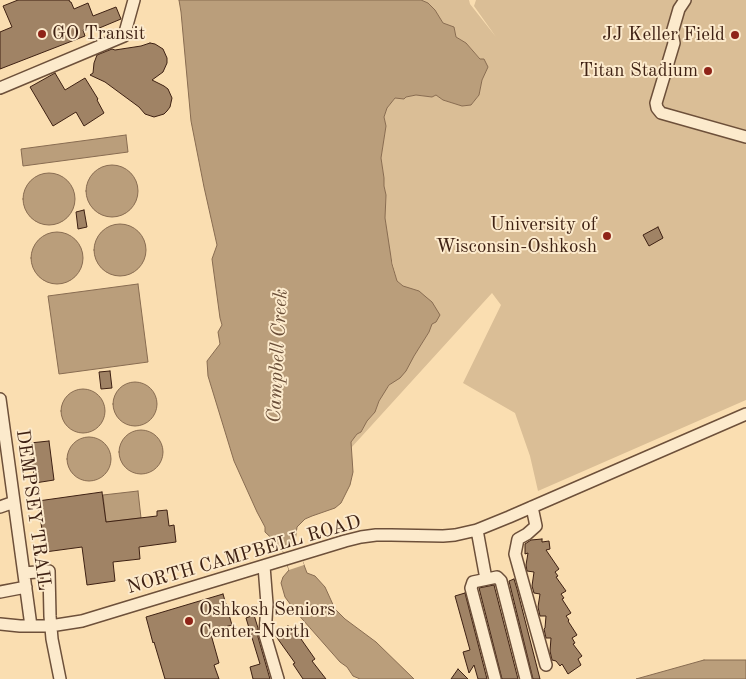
<!DOCTYPE html>
<html>
<head>
<meta charset="utf-8">
<style>
  body { margin:0 }
  canvas { display:block; background:#fadeb1 }
</style>
</head>
<body>
<canvas width="746" height="679"></canvas>
<script>
const c = document.querySelector('canvas').getContext('2d');
c.lineJoin = 'round';
function paint(path, color) { c.fillStyle = color; c.fill(path, 'evenodd'); }
const toPath = rows => new Path2D(rows.map(r => 'M' + r).join(''));
function trace(path, color, width, dash) { c.strokeStyle = color; c.lineWidth = width; c.lineCap = dash ? 'butt' : 'round'; c.setLineDash(dash || []); c.stroke(path); }
function write(font, color, halo, rows, align = 'center') {
  c.font = font + ' "Old Standard TT",serif'; c.lineWidth = 4; c.setLineDash([]); c.textBaseline = 'middle'; c.strokeStyle = halo; c.fillStyle = color; for (const [text, x, y, turn = 0] of rows) {
    c.save(); c.translate(x, y); c.rotate((+turn || 0) * Math.PI / 180); c.textAlign = isNaN(turn) ? turn : align; if (halo) c.strokeText(text, 0, 0); c.fillText(text, 0, 0); c.restore();
  }
}
paint(toPath([
  [421,0,469,0,470,4,496,37,474,6,476,0,746,0,746,400,538,491,530,456,515,413,463,383,501,305,492,293,351,448,351,442,357,434,361,432,367,421,375,412,379,401,384,392,414,356,429,332,419,292,403,286,397,281,389,248,385,218,386,195,384,186,384,177,381,158,386,126,384,117,387,108,395,98,404,99,406,97,416,95,432,97,436,95,443,100,462,106,471,105,479,95,482,80,488,67,466,43,456,37,454,27,443,23,435,10,428,3]
]), '#dabe96');
const water = toPath([
  [179,0,421,0,428,3,435,10,443,23,454,27,456,37,466,43,480,59,484,59,488,67,482,80,479,95,471,105,462,106,443,100,436,95,432,97,416,95,406,97,404,99,395,98,387,108,384,117,386,126,381,158,384,178,384,186,386,195,385,218,392,264,397,281,403,286,419,291,426,297,432,302,440,315,436,322,432,324,429,332,414,356,406,371,400,378,389,385,379,401,375,412,367,421,361,432,357,434,351,442,353,472,350,485,341,503,335,508,312,516,305,519,297,527,295,541,307,573,315,576,325,587,335,609,345,619,376,642,414,679,360,679,353,676,347,667,340,662,296,612,285,597,281,583,283,577,289,570,282,548,265,532,265,527,257,512,234,461,208,376,207,361,220,344,218,332,222,325,220,318,212,259,217,245,204,187,191,121,181,12,179,0],
  [126,135,128,152,23,166,21,149,126,135],
  '86 191a26 26 0 1 1 52 0a26 26 0 1 1-52 0Z',
  '23 199a26 26 0 1 1 52 0a26 26 0 1 1-52 0Z',
  '94 250a26 26 0 1 1 52 0a26 26 0 1 1-52 0Z',
  '31 258a26 26 0 1 1 52 0a26 26 0 1 1-52 0Z',
  [138,284,148,362,59,374,48,296,138,284],
  '113 404a22 22 0 1 1 44 0a22 22 0 1 1-44 0Z',
  '61 411a22 22 0 1 1 44 0a22 22 0 1 1-44 0Z',
  '119 452a22 22 0 1 1 44 0a22 22 0 1 1-44 0Z',
  '67 459a22 22 0 1 1 44 0a22 22 0 1 1-44 0Z',
  [138,491,141,518,106,522,103,495,138,491],
  [704,660,746,660,746,679,636,679,704,660]
]);
paint(water, '#ba9e7b');
trace(water, '#886c51', 1);
paint(toPath([
  [298,543,304,565,289,570,282,548]
]), '#fadeb1');
const building = toPath([
  [18,0,69,0,70,2,71,2,74,9,88,3,93,16,116,7,121,19,97,29,96,24,83,30,85,36,0,69,0,32,12,27,3,6,18,0],
  [150,43,155,44,163,49,167,58,167,63,163,72,152,80,164,86,168,89,172,98,170,107,167,111,164,114,154,117,145,114,139,107,105,82,90,75,93,73,94,63,97,55,112,49,115,50,141,46,150,43],
  [55,73,65,90,85,78,98,99,97,100,104,113,84,126,76,112,53,126,30,87,55,73],
  [84,210,87,227,78,229,76,212,84,210],
  [658,227,663,238,649,246,643,235,658,227],
  [110,371,112,388,101,389,99,372,110,371],
  [49,441,54,480,35,483,30,443,49,441],
  [102,492,106,522,157,516,157,511,167,510,169,526,174,525,176,542,139,547,140,559,113,562,115,581,87,585,82,547,45,552,38,501,102,492],
  [542,539,542,542,549,541,550,549,546,550,559,569,555,572,558,576,556,577,566,591,561,594,564,598,562,599,571,613,566,616,569,620,568,621,577,635,572,638,575,643,573,644,582,656,578,659,581,665,568,674,562,664,560,666,556,661,552,660,550,651,551,638,546,638,544,629,545,628,546,616,540,616,538,607,540,594,534,593,532,586,534,572,527,571,526,565,528,553,525,554,525,544,531,540,542,539],
  [514,579,517,589,540,679,533,679,509,581,514,579],
  [494,585,518,679,502,679,479,588,494,585],
  [465,593,487,679,478,679,474,665,469,673,463,652,470,650,455,596,465,593],
  [223,594,232,625,210,631,219,663,214,665,219,679,165,679,154,642,153,643,146,617,223,594],
  [254,615,258,628,258,637,270,679,253,679,250,667,260,664,246,618,254,615],
  [288,626,291,631,294,629,315,659,312,661,326,679,303,679,293,664,295,663,275,635,288,626],
  [458,669,468,679,451,679,458,669]
]);
paint(building, '#a08365');
trace(building, '#3e2113', 1);
const minor = toPath([
  [685,0,679,9,672,33,674,43,656,103,657,108,661,113,746,137],
  [0,88,124,36,134,0],
  [0,399,31,626],
  [0,507,14,502],
  [532,507,536,526,527,534,518,539,515,554,546,665],
  [477,530,486,579],
  [264,566,267,604,265,635,278,679],
  [24,573,49,571,50,616,52,639,60,679],
  [0,592,26,587],
  [0,624,20,626,50,626,82,621,345,541,361,537,376,535,391,535,443,536,455,535,477,530,509,517,746,414],
  [495,679,471,588,473,582,497,577,501,581,526,679]
]);
trace(minor, '#6d503a', 14);
trace(minor, '#fceacc', 11);
for (const [x, y, r, color] of [
  [42,34,5,"#8f2418"],
  [735,35,5,"#8f2418"],
  [708,71,5,"#8f2418"],
  [607,236,5,"#8f2418"],
  [189,621,5,"#8f2418"]
]) { const dot = new Path2D(); dot.arc(x, y, r, 0, 2 * Math.PI); c.fillStyle = color; c.fill(dot); trace(dot, '#fceacc', 2); }
write('19px', '#3e2113', '#fceacc', [
  ["GO Transit",52,34,"left"],
  ["JJ Keller Field",725,35],
  ["Titan Stadium",698,71],
  ["University of",597,225],
  ["Wisconsin-Oshkosh",597,247],
  ["Oshkosh Seniors",199,610,"left"],
  ["Center-North",199,632,"left"]
], 'right');
write('19px', '#3e2113', '#fceacc', [
  ["DEMPSEY TRAIL",33,510,82],
  ["NORTH CAMPBELL ROAD",244,555,-16]
]);
write('italic 20px', '#694d37', '#fceacc', [
  ["Campbell Creek",278,356,-87]
]);
</script>
</body>
</html>
